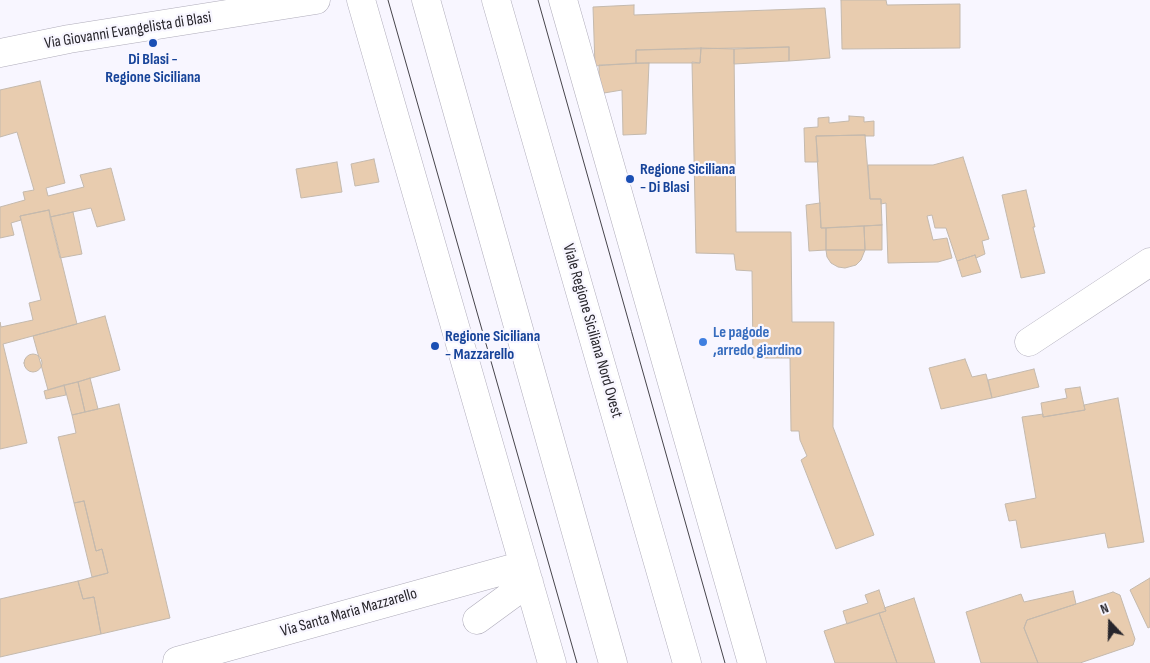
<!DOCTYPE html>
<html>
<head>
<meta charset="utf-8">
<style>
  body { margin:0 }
  #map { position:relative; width:1150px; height:663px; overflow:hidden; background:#f8f6ff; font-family:"Sofia Sans Condensed",sans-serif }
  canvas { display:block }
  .north { position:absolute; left:1085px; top:598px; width:50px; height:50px; -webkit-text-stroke:4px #f8f6ff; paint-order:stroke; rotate:339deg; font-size:14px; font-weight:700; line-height:20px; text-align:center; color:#28262c }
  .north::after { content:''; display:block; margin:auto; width:18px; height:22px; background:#28262c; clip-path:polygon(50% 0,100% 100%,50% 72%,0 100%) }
</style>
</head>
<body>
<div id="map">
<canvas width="1150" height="663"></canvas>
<div class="north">N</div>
</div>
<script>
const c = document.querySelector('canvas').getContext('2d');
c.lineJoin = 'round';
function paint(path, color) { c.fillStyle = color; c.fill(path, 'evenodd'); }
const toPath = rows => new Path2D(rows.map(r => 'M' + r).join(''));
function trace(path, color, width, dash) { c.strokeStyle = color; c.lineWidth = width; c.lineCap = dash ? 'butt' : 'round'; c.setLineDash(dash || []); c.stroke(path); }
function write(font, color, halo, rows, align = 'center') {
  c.font = font + ' "Sofia Sans Condensed",sans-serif'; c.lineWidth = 4.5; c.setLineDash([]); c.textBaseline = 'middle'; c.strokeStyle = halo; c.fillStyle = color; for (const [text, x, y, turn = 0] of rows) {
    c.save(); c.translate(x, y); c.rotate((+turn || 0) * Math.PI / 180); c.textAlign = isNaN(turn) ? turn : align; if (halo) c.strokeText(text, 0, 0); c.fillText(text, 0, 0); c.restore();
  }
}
const building = toPath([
  [841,0,886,0,887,5,960,4,960,48,842,49,841,0],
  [634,5,634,15,825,8,830,58,789,61,789,47,636,50,636,63,595,66,593,7,634,5],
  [789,47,789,61,734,64,734,49,789,47],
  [701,48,734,49,736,232,791,232,792,322,834,322,833,427,874,535,836,549,801,460,807,456,800,440,799,431,791,431,790,358,753,358,752,271,736,270,734,254,696,253,692,62,700,63,701,48],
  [701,48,700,63,636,63,636,50,701,48],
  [649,63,646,134,623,135,622,90,604,93,599,86,599,65,649,63],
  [40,81,65,183,46,188,48,196,84,187,80,175,111,168,125,220,97,227,91,208,50,217,49,210,20,216,21,220,11,223,14,235,0,238,0,207,25,200,23,192,34,190,17,132,0,137,0,90,40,81],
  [849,116,864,117,864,122,874,121,874,136,865,136,865,135,816,136,818,162,805,162,804,128,818,127,818,118,829,117,829,123,849,121,849,116],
  [865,135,870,199,881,199,882,225,821,228,816,136,865,135],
  [963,157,989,239,982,241,985,254,976,258,975,255,957,261,946,228,935,228,932,215,927,216,933,240,947,238,952,258,938,262,888,263,886,203,881,204,881,199,870,199,868,165,933,165,963,157],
  [374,159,379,182,355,186,351,164,374,159],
  [337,162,342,192,301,198,296,169,337,162],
  [1026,190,1035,227,1033,227,1045,273,1021,278,1002,195,1026,190],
  [820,203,821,228,826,228,826,250,809,251,806,205,820,203],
  [49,210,77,324,3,344,27,443,0,449,0,322,1,327,33,320,29,303,41,300,20,216,49,210],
  [73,212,82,254,60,258,50,217,73,212],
  [882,225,882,250,865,250,864,226,882,225],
  [864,226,865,250,826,250,826,228,864,226],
  [826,250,865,250,861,260,856,265,845,268,838,267,831,263,827,257,826,250],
  [975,255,981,272,962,277,957,261,975,255],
  [105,316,120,370,48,390,33,336,105,316],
  '24 363a9 9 0 1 1 18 0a9 9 0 1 1-18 0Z',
  [965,359,972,377,986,374,992,398,941,409,929,368,965,359],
  [1034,369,1039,387,992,398,988,380,1034,369],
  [90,378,98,409,85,412,78,382,90,378],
  [78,382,85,412,72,415,64,385,78,382],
  [64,385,66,395,46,399,44,391,64,385],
  [1080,387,1085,410,1043,417,1041,403,1067,398,1065,389,1080,387],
  [1118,398,1144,542,1108,548,1105,533,1021,548,1016,520,1009,521,1005,504,1036,498,1022,417,1043,414,1043,417,1085,410,1084,405,1118,398],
  [119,404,170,618,101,634,94,597,83,599,78,581,108,573,102,549,96,551,84,501,74,503,58,437,76,433,72,415,119,404],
  [84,501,96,551,102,549,108,573,92,577,74,503,84,501],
  [1150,578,1150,627,1148,628,1130,590,1150,578],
  [78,581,83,599,94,597,101,634,0,657,0,599,78,581],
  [879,590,886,611,847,624,843,611,868,603,865,595,879,590],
  [1073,591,1076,604,1027,620,1024,628,1038,663,981,663,966,612,1021,594,1024,602,1073,591],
  [1113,592,1120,595,1135,639,1133,645,1080,663,1038,663,1024,628,1027,620,1113,592],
  [914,598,935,663,897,663,879,613,886,611,884,608,914,598],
  [879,613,897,663,835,663,824,631,879,613]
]);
paint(building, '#e8ccaf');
trace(building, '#c4b9ad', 1);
const minor = toPath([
  [361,0,552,663],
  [563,0,752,663],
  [0,53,69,39,316,0],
  [1029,342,1150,262],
  [477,620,529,582],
  [177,663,177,661,524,565]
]);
const major = toPath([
  [426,0,613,663],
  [496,0,687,663]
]);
trace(minor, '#afacba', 29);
trace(major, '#afacba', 29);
trace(minor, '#fff', 28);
trace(major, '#fff', 28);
trace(toPath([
  [388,0,577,663],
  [538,0,725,663]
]), '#45434a', 1);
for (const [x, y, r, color] of [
  [153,43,5,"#1a4fb4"],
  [630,179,5,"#1a4fb4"],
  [703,342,5,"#3f7fe0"],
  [435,346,5,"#1a4fb4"]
]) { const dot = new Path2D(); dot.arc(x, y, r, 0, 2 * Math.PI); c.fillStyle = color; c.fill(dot); trace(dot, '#f8f6ff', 2); }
write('16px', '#28262c', '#f8f6ff', [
  ["Via Giovanni Evangelista di Blasi",128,31,-9],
  ["Viale Regione Siciliana Nord Ovest",592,331,74],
  ["Via Santa Maria Mazzarello",349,613,-16]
]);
write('bold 16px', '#164399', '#f8f6ff', [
  ["Di Blasi -",153,60,"center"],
  ["Regione Siciliana",153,78,"center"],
  ["Regione Siciliana",640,170],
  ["- Di Blasi",640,188],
  ["Regione Siciliana",445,337],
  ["- Mazzarello",445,355]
], 'left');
write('bold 16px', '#366cbe', '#f8f6ff', [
  ["Le pagode",713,333],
  [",arredo giardino",713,351]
], 'left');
</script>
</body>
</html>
